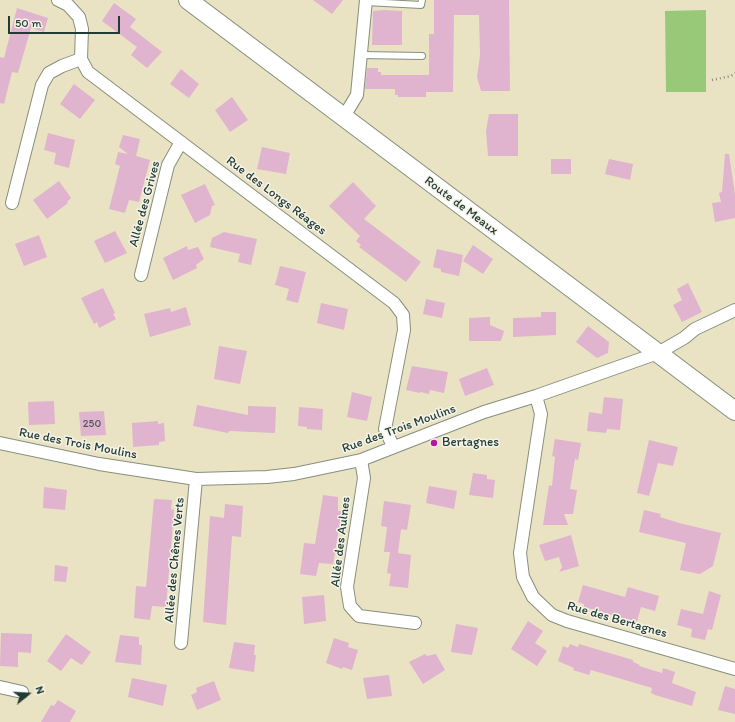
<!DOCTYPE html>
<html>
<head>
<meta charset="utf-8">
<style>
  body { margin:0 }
  #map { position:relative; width:735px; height:722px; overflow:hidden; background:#eae3c3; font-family:Itim,sans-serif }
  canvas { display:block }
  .north { position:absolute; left:8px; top:674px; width:40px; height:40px; -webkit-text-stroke:3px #f7f3e8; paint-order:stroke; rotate:72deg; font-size:11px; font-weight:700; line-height:16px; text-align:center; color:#1f3d34 }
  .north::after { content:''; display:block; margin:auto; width:14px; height:18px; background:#1f3d34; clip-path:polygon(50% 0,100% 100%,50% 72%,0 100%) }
  .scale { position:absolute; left:8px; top:16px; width:112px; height:18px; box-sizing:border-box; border:2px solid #1f3d34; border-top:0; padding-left:5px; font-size:12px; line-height:14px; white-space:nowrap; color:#1f3d34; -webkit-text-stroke:3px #f7f3e8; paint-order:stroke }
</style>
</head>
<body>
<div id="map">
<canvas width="735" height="722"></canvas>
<div class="north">N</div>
<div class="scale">50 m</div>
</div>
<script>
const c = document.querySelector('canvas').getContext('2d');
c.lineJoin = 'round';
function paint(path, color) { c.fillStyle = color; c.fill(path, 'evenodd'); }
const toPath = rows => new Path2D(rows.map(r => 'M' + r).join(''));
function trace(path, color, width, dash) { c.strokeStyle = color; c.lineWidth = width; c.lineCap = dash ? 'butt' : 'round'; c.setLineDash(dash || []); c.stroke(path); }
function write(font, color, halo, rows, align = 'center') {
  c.font = font + ' Itim,sans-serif'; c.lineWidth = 3; c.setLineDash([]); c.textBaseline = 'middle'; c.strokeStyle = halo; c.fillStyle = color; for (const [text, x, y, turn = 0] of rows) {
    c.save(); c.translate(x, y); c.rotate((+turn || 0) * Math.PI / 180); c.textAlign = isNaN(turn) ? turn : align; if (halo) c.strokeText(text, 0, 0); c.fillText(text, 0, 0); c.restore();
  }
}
paint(toPath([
  [706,10,706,92,666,92,665,11]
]), '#97c979');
paint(toPath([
  [313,0,343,0,332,14],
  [434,0,509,0,510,91,481,91,477,77,480,55,479,15,454,15,453,92,426,92,426,97,398,97,398,95,395,95,395,89,365,89,367,68,378,68,378,72,381,72,381,75,429,75,429,34,434,34],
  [114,3,136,19,130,27,162,52,147,68,131,55,137,47,102,21],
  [17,8,48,18,44,32,31,28,18,73,12,72,4,104,0,103,0,57,4,58],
  [384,10,402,11,402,45,372,45,373,11],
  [181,69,199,84,189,98,170,84],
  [74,84,95,100,80,119,60,104],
  [232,97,248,120,230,132,215,110],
  [489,114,518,114,518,156,488,156,486,131],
  [48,133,75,140,69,168,54,164,56,153,44,150],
  [123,135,140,139,136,156,150,160,139,202,129,200,125,213,109,209,120,166,115,164,118,152,128,154,119,147],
  [262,147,290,153,286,174,257,169],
  [725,154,729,154,735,194,735,218,715,222,712,203,721,202,719,193,722,192],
  [551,159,571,159,571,174,551,174],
  [609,159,633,164,630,180,605,174],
  [59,181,71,198,67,202,68,203,47,219,33,200],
  [353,182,376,206,364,219,421,262,406,282,359,247,361,245,356,241,360,236,329,206],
  [205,184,215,205,212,206,210,215,195,223,181,195],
  [115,231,127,253,105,263,94,241],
  [224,232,257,239,251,265,238,262,240,254,210,247,212,238],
  [39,235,47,257,24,266,15,244],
  [473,245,493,259,483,274,463,261],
  [187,246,188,250,198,247,204,259,196,265,197,268,173,280,163,258],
  [437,249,463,255,459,276,441,272,441,269,433,267],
  [280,266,306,272,298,303,286,300,289,289,275,285],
  [688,283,702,312,682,322,673,305,682,300,677,289],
  [103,288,115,313,113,314,116,319,99,328,97,322,94,324,81,298],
  [426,299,445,303,442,318,423,314],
  [321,303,348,309,344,330,317,323],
  [186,307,191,325,150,337,144,314,170,308,171,312],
  [541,312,556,312,556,335,513,337,513,318,541,317],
  [490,317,490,325,504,331,501,341,469,341,469,318],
  [588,326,609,342,608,353,597,358,576,342],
  [219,346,247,351,240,384,214,379],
  [412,366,448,372,444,393,430,390,429,394,420,392,420,393,406,390],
  [487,368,494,385,465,396,459,379],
  [352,392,372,397,367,421,347,417],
  [604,397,623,399,620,430,607,429,606,433,587,431,589,412,602,414],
  [54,401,55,424,29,425,28,402],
  [197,405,248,415,248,406,276,407,275,433,229,431,228,433,193,426],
  [299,407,323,409,322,430,307,429,307,427,298,426],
  [104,411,106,435,81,436,79,412],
  [158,421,158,424,164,423,165,441,159,442,159,445,133,447,132,423],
  [555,439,581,443,578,460,575,459,570,489,577,490,573,514,564,514,568,525,543,525,549,485,552,486,555,457,552,456],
  [649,440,678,447,673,466,658,463,649,496,637,493],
  [473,473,487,475,487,479,495,480,493,498,469,495],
  [429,486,457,491,454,509,426,503],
  [44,487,67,490,65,510,43,508],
  [323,495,338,497,338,511,342,511,333,564,319,563,316,576,300,574,304,543,315,544],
  [154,499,172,500,171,509,174,510,166,607,152,606,150,620,134,618,136,586,146,587],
  [384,501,411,505,407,530,401,529,398,553,411,555,408,588,389,586,391,574,387,573,390,552,384,552,387,527,381,526],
  [225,504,243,506,241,537,232,536,226,625,203,622,210,516,224,518],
  [644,510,661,514,660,517,679,523,721,533,713,566,700,574,680,570,686,543,639,532],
  [571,535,579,566,559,572,562,567,559,557,545,561,539,545],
  [55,565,68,567,66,582,54,581],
  [583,585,625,597,628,587,659,596,655,611,641,607,637,622,584,607,584,604,578,602],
  [709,591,721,595,712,630,708,629,705,640,691,637,692,629,677,625,681,609,703,614],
  [324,595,326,621,304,624,302,597],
  [528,621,543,631,535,643,547,651,537,666,511,649],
  [456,624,478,628,472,655,451,652],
  [1,633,32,634,31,653,18,652,18,667,0,666],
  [66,634,91,652,82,665,71,658,61,671,47,661],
  [120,635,139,637,139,645,142,645,141,665,115,662],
  [334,638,349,643,348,647,358,650,352,670,343,667,342,669,326,663],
  [234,642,255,645,254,655,256,655,254,672,229,668],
  [570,644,578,647,579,644,633,660,633,662,640,665,639,666,662,673,663,668,675,672,672,683,696,692,692,706,655,695,651,693,652,688,591,670,589,675,573,670,574,668,558,661,563,646,568,648],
  [425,654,427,656,436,654,445,670,423,684,409,662],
  [389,675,392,696,367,699,363,678],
  [132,678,167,685,163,706,128,697],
  [214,681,221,700,197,710,191,695,197,692,196,688],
  [725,686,735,689,735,714,718,710],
  [58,700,76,711,70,722,41,722,51,705,54,706]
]), '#e0b3ce');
const service = toPath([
  [366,2,421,5,422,0],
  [361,55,422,56]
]);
const minor = toPath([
  [58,0,68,5,79,17,82,29,81,59,88,72,394,303,403,315,404,330,385,429,393,446],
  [343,118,357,95,366,0],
  [12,203,42,85,49,73,62,66,81,59],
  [141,275,168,165,181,142],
  [536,396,541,414,520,553,523,577,533,597,552,615,567,621,735,669],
  [0,443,99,464,196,479,267,477,294,474,361,460,484,412,536,396,658,353,684,338,695,329,735,310],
  [361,460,364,478,347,587,350,606,359,616,415,623],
  [181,643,196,479],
  [0,687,22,692]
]);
const primary = toPath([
  [188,0,735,411]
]);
trace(service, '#84907c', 8);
trace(minor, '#84907c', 14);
trace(primary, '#84907c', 20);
trace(toPath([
  [712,80,731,76,735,73]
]), '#84907c', 2.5, [1, 3]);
trace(service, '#fff', 6);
trace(minor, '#fff', 12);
trace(primary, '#fff', 18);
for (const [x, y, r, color] of [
  [434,443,4,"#b5179e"]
]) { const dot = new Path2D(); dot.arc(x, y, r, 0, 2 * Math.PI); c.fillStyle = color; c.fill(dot); trace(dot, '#f7f3e8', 1.5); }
write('11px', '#4f5a5a', null, [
  ["250",92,424]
]);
write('13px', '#1f3d34', '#f7f3e8', [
  ["Rue des Longs Réages",276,196,37],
  ["Allée des Grives",145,204,-75],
  ["Route de Meaux",461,206,37],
  ["Rue des Trois Moulins",399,429,-20],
  ["Rue des Trois Moulins",78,444,11],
  ["Allée des Aulnes",341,542,-83],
  ["Allée des Chênes Verts",175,560,-85],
  ["Rue des Bertagnes",617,620,16]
]);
write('13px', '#1f3d34', '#f7f3e8', [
  ["Bertagnes",442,443]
], 'left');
</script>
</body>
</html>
